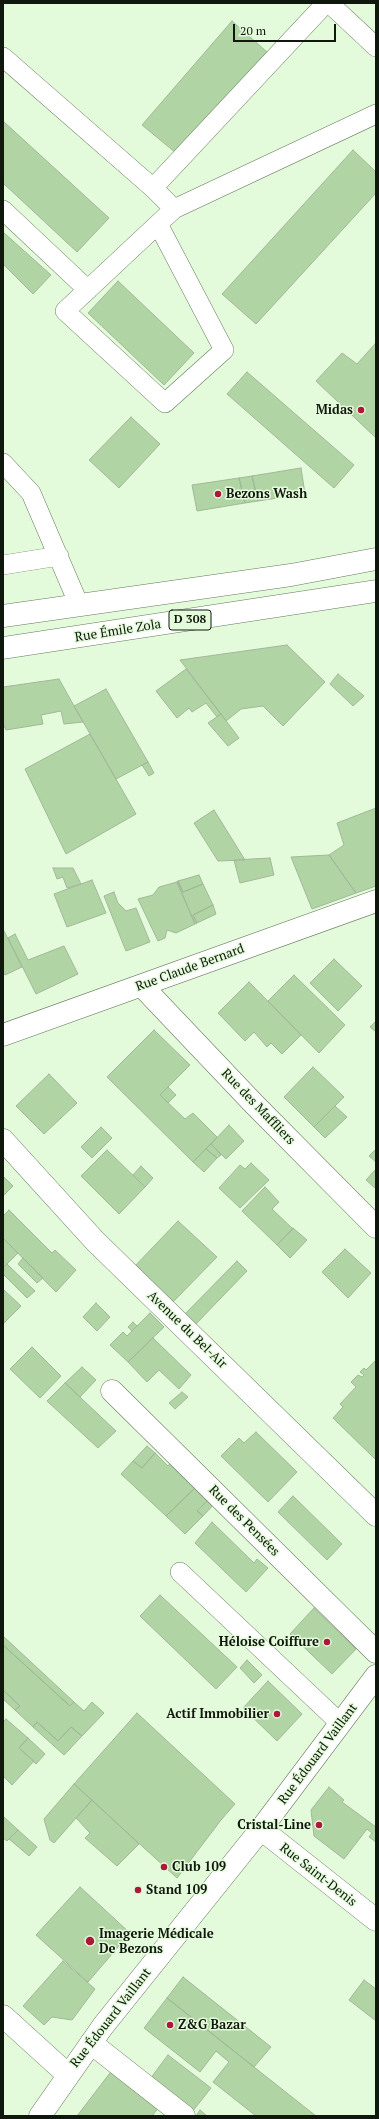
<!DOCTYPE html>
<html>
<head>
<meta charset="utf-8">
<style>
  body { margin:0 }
  #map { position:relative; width:379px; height:2119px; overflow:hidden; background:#e4fbdb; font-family:"PT Serif",serif }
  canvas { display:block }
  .frame { position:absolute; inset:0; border:4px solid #10180d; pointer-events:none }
  .scale { position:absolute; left:233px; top:24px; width:103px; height:18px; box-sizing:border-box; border:2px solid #10180d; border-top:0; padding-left:5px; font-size:12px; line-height:14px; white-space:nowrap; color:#10180d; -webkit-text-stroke:3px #e4fbdb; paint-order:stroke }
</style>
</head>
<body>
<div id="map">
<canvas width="379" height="2119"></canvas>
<div class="frame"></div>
<div class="scale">20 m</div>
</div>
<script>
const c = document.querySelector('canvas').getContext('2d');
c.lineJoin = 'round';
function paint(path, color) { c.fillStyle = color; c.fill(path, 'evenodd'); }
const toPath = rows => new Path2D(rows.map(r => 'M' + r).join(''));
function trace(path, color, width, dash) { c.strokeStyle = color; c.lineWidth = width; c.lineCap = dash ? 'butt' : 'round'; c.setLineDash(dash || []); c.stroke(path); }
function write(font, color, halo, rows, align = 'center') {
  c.font = font + ' "PT Serif",serif'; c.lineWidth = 3; c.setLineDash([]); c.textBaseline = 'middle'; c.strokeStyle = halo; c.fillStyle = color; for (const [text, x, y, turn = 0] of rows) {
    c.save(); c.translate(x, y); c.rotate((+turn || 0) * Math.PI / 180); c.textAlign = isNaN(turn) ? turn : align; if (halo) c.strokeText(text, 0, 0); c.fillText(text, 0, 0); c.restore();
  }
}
const building = toPath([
  [232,21,267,52,176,153,142,125,232,21],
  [3,121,109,218,77,252,3,183,3,121],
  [353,150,376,172,376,193,256,324,222,294,353,150],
  [3,232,51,275,33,294,3,264,3,232],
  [118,281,194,353,164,385,88,313,118,281],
  [375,344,376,345,376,438,316,381,342,353,357,364,375,344],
  [247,372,354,465,334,488,227,394,247,372],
  [131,417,160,444,119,488,89,460,131,417],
  [301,468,305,494,258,501,252,476,301,468],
  [252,476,258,501,245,503,239,478,252,476],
  [239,478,245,503,197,511,192,485,239,478],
  [287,645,325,682,283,726,263,706,241,709,226,721,180,660,287,645],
  [186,669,221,714,217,717,206,703,192,712,189,708,177,718,156,691,186,669],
  [338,674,364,696,353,706,330,684,338,674],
  [59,679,83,722,64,724,61,711,41,715,43,724,6,730,3,724,3,687,59,679],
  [106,689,148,762,116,779,74,706,106,689],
  [221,714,239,738,228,746,208,723,221,714],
  [90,734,136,814,66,854,25,769,90,734],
  [148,762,154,773,149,776,142,765,148,762],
  [376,808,376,886,356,893,329,855,344,845,337,823,376,808],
  [214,810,245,860,218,861,194,823,214,810],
  [329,855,356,893,312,909,291,857,329,855],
  [270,858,274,875,240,883,234,860,270,858],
  [53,868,73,868,81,884,67,888,63,877,57,879,53,868],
  [199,875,203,884,183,892,178,881,199,875],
  [92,880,106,913,67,927,54,894,92,880],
  [178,881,183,892,203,884,213,905,193,915,197,923,195,924,177,882,178,881],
  [177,882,195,924,176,933,167,930,165,938,158,941,138,899,153,895,159,887,177,882],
  [114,892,118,903,126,911,136,908,150,942,126,951,104,896,114,892],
  [213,905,216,914,197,923,193,915,213,905],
  [3,929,22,967,5,975,3,971,3,929],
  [15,934,28,960,64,946,78,974,36,994,8,938,15,934],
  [334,959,362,986,338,1011,310,983,334,959],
  [294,975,345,1025,319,1053,268,1001,294,975],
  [249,982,301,1035,282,1054,271,1043,267,1047,254,1032,245,1041,218,1013,249,982],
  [376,1021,376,1032,370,1027,376,1021],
  [154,1030,190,1065,160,1095,185,1119,193,1113,217,1137,193,1162,107,1077,154,1030],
  [313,1067,344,1097,314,1127,284,1097,313,1067],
  [49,1074,77,1103,44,1134,16,1106,49,1074],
  [168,1087,176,1095,168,1103,160,1095,168,1087],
  [335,1106,347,1117,325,1138,314,1127,335,1106],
  [229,1125,244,1141,226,1159,211,1144,229,1125],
  [101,1127,112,1138,92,1158,81,1147,101,1127],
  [211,1144,221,1155,217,1158,206,1149,211,1144],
  [206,1149,217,1158,204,1172,193,1162,206,1149],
  [376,1149,376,1162,369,1156,376,1149],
  [107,1150,145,1187,119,1214,81,1176,107,1150],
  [251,1163,269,1180,240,1208,219,1188,240,1165,245,1169,251,1163],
  [141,1166,153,1178,145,1187,133,1175,141,1166],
  [376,1169,376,1189,366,1180,376,1169],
  [3,1176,13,1186,3,1196,3,1176],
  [265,1187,279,1202,272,1209,293,1229,277,1245,242,1211,265,1187],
  [9,1210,52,1253,55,1250,76,1270,56,1292,3,1238,3,1216,9,1210],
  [178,1221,217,1257,171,1304,134,1267,178,1221],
  [293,1228,307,1240,290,1258,277,1245,293,1228],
  [3,1238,18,1253,3,1268,3,1238],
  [345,1249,371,1273,348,1298,322,1272,345,1249],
  [23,1258,43,1278,37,1283,18,1264,23,1258],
  [237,1261,247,1271,194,1326,183,1316,237,1261],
  [7,1264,35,1291,27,1298,3,1274,3,1268,7,1264],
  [3,1289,21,1306,3,1324,3,1289],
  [96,1303,110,1317,97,1331,83,1317,96,1303],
  [150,1313,164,1327,128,1362,110,1345,123,1332,127,1336,150,1313],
  [133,1322,137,1326,132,1331,128,1327,133,1322],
  [153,1338,191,1375,179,1389,159,1370,147,1382,128,1362,153,1338],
  [32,1347,61,1376,40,1398,10,1369,32,1347],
  [376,1360,376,1460,333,1418,343,1407,340,1404,356,1387,351,1382,358,1375,362,1377,364,1375,360,1372,364,1368,366,1370,376,1360],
  [82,1367,96,1380,80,1397,65,1383,82,1367],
  [65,1383,116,1431,98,1448,47,1401,65,1383],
  [182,1392,188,1397,175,1409,169,1403,182,1392],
  [256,1432,297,1472,268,1502,221,1456,239,1438,244,1443,256,1432],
  [147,1446,155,1453,142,1468,133,1461,147,1446],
  [155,1453,168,1466,172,1461,198,1485,166,1516,121,1474,133,1461,142,1468,155,1453],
  [198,1485,212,1496,197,1511,203,1516,185,1534,166,1516,198,1485],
  [212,1496,217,1501,203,1516,197,1511,212,1496],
  [293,1496,342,1544,327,1560,278,1512,293,1496],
  [212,1522,254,1563,257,1559,268,1568,246,1592,195,1543,212,1522],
  [160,1595,237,1667,216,1689,140,1616,160,1595],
  [314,1608,356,1649,332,1674,290,1634,314,1608],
  [3,1636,74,1702,70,1706,3,1645,3,1636],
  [3,1645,70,1706,74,1702,84,1711,92,1702,104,1713,82,1736,71,1727,58,1741,37,1722,33,1727,15,1710,20,1706,3,1690,3,1645],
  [247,1660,262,1675,254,1683,240,1668,247,1660],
  [268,1681,302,1714,277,1741,243,1708,268,1681],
  [3,1690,20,1706,15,1710,3,1699,3,1690],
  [137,1713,235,1804,221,1820,177,1878,74,1784,137,1713],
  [6,1719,28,1738,19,1748,34,1761,12,1785,3,1776,3,1722,6,1719],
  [37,1722,58,1741,71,1727,82,1736,64,1755,33,1727,37,1722],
  [28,1738,45,1754,36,1764,19,1748,28,1738],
  [74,1784,92,1800,54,1843,50,1840,44,1819,74,1784],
  [329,1787,344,1800,342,1802,376,1827,376,1842,369,1837,372,1833,367,1829,344,1859,314,1836,311,1810,329,1787],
  [92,1800,139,1844,117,1866,85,1838,90,1833,76,1818,92,1800],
  [3,1816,18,1830,7,1841,3,1838,3,1816],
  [18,1830,37,1847,29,1856,9,1839,18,1830],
  [80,1887,130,1933,88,1982,36,1935,80,1887],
  [63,1961,95,1989,72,2020,52,2017,44,2025,23,2006,63,1961],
  [183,1977,271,2047,254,2067,167,1998,183,1977],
  [364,1980,376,1989,376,2021,349,2000,364,1980],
  [167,1998,254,2067,316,2116,256,2116,213,2082,229,2062,216,2051,200,2072,144,2028,167,1998],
  [168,2055,211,2088,192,2112,150,2079,168,2055],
  [113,2069,160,2106,152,2116,77,2116,113,2069],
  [200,2110,207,2116,196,2116,200,2110]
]);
paint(building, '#b1d4a4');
trace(building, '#a1b799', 1);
const service = toPath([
  [329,3,376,47],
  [3,57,153,188,174,209,376,114],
  [153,188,326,3],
  [3,210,88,290],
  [158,224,224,350,165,403,65,311,174,209],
  [3,463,31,493,79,605],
  [3,565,59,556],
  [180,1572,340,1723]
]);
const minor = toPath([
  [142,986,254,1104,376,1227],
  [3,1035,376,901],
  [3,1140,95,1241,376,1515],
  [112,1391,376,1652],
  [261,1829,376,1920],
  [3,2016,68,2075],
  [91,2043,184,2116]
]);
const tertiary = toPath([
  [40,2116,103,2026,261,1829,376,1676]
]);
const primary = toPath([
  [3,616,291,575,376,559],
  [3,648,376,591]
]);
trace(service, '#65795d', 20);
trace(minor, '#65795d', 23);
trace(tertiary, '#65795d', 23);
trace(primary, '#65795d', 23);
trace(service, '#fff', 19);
trace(minor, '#fff', 22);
trace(tertiary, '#fff', 22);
trace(primary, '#fff', 22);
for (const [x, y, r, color] of [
  [361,410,4,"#ad183a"],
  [218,494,4,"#ad183a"],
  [327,1642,4,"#ad183a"],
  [277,1714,4,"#ad183a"],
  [319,1825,4,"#ad183a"],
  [164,1867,4,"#ad183a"],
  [138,1890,4,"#ad183a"],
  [90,1941,5,"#ad183a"],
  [170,2025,4,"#ad183a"]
]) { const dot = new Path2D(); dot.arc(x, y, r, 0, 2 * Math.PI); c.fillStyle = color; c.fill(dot); trace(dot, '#e4fbdb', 1.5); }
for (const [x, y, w] of [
  [190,620,42]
]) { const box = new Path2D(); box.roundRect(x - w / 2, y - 10, w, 20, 3); c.fillStyle = '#e4fbdb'; c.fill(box); trace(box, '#10180d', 1); }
write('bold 12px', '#10180d', null, [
  ["D 308",190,620]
]);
write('bold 13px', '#10180d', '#e4fbdb', [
  ["Midas",353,410,"right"],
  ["Bezons Wash",226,494],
  ["Héloise Coiffure",319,1642,"right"],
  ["Actif Immobilier",269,1714,"right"],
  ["Cristal-Line",311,1825,"right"],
  ["Club 109",172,1867],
  ["Stand 109",146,1890],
  ["Imagerie Médicale",99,1934],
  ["De Bezons",99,1949],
  ["Z&G Bazar",178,2025]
], 'left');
write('13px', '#10180d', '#e4fbdb', [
  ["Rue Émile Zola",118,631,-9],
  ["Rue Claude Bernard",190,968,-20],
  ["Rue des Maffliers",258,1107,46],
  ["Avenue du Bel-Air",187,1330,44],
  ["Rue des Pensées",244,1521,45],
  ["Rue Édouard Vaillant",318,1754,-53],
  ["Rue Saint-Denis",318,1875,38],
  ["Rue Édouard Vaillant",111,2018,-52]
]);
</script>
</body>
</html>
